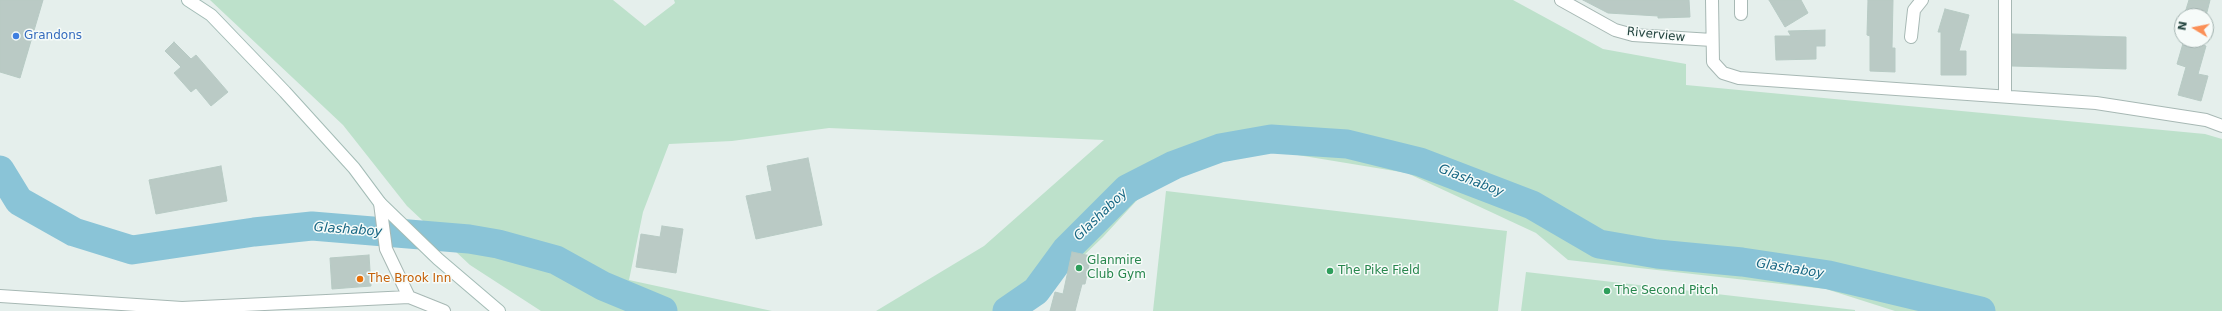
<!DOCTYPE html>
<html>
<head>
<meta charset="utf-8">
<style>
  body { margin:0 }
  #map { position:relative; width:2222px; height:311px; overflow:hidden; background:#e5efec; font-family:"DejaVu Sans",sans-serif }
  canvas { display:block }
  .north { position:absolute; left:2174px; top:8px; width:40px; height:40px; box-sizing:border-box; background:#f6fbf9; border:1px solid #a1b1ae; border-radius:50%; rotate:280deg; font-size:11px; font-weight:700; line-height:16px; text-align:center; color:#22433e }
  .north::after { content:''; display:block; margin:auto; width:14px; height:18px; background:#fb9057; clip-path:polygon(50% 0,100% 100%,50% 72%,0 100%) }
</style>
</head>
<body>
<div id="map">
<canvas width="2222" height="311"></canvas>
<div class="north">N</div>
</div>
<script>
const c = document.querySelector('canvas').getContext('2d');
c.lineJoin = 'round';
function paint(path, color) { c.fillStyle = color; c.fill(path, 'evenodd'); }
const toPath = rows => new Path2D(rows.map(r => 'M' + r).join(''));
function trace(path, color, width, dash) { c.strokeStyle = color; c.lineWidth = width; c.lineCap = dash ? 'butt' : 'round'; c.setLineDash(dash || []); c.stroke(path); }
function write(font, color, halo, rows, align = 'center') {
  c.font = font + ' "DejaVu Sans",sans-serif'; c.lineWidth = 3; c.setLineDash([]); c.textBaseline = 'middle'; c.strokeStyle = halo; c.fillStyle = color; for (const [text, x, y, turn = 0] of rows) {
    c.save(); c.translate(x, y); c.rotate((+turn || 0) * Math.PI / 180); c.textAlign = isNaN(turn) ? turn : align; if (halo) c.strokeText(text, 0, 0); c.fillText(text, 0, 0); c.restore();
  }
}
paint(toPath([
  [210,0,613,0,645,26,675,3,674,0,1513,0,1603,49,1686,64,1686,85,2205,134,2222,139,2222,311,1895,311,1826,289,1568,260,1536,233,1407,173,1261,149,1202,163,1152,184,1103,237,1026,311,876,311,984,246,1104,140,829,128,732,141,669,144,643,212,629,280,772,311,541,311,470,265,407,206,343,125],
  [1166,191,1507,231,1498,311,1153,311],
  [1526,272,1855,310,1855,311,1521,311]
]), '#bde1cb');
trace(toPath([
  [0,170,19,201,74,232,132,250,254,232,312,226,469,239,498,244,556,260,603,286,663,311],
  [1007,311,1036,291,1066,250,1127,189,1174,165,1220,148,1271,139,1347,144,1420,162,1532,205,1599,244,1657,254,1742,262,1829,275,1981,311]
]), '#8ac4d7', 29);
const building = toPath([
  [0,0,43,0,20,78,0,72,0,0],
  [1583,0,1689,0,1690,17,1658,18,1658,16,1608,13,1583,0],
  [1769,0,1801,0,1808,13,1785,27,1769,0],
  [1868,0,1893,0,1892,48,1895,48,1895,72,1870,71,1870,36,1867,35,1868,0],
  [2189,0,2210,0,2206,16,2184,16,2189,0],
  [1945,9,1969,15,1959,51,1966,51,1966,75,1941,75,1941,32,1938,32,1945,9],
  [1825,30,1825,46,1816,46,1816,59,1776,60,1775,36,1791,36,1788,31,1825,30],
  [2012,34,2126,37,2126,69,2012,66,2012,34],
  [2184,40,2202,40,2200,44,2206,46,2198,74,2208,76,2201,101,2178,95,2186,67,2177,64,2184,40],
  [174,42,191,59,196,55,228,92,211,106,196,88,191,92,174,73,181,67,165,51,174,42],
  [808,158,822,225,756,239,746,196,772,191,767,166,808,158],
  [221,166,227,201,156,214,149,180,221,166],
  [662,226,683,229,676,273,636,267,641,234,660,237,662,226],
  [1072,252,1091,256,1085,284,1082,284,1075,311,1050,311,1055,292,1063,294,1072,252],
  [369,255,371,286,332,289,330,258,369,255]
]);
paint(building, '#bacac5');
trace(building, '#b7cac4', 1);
const street = toPath([
  [1561,0,1615,30,1633,35,1712,40],
  [1712,0,1713,62,1723,73,1739,78,2096,103,2206,120,2222,126],
  [1741,0,1741,14],
  [1911,37,1914,10,1922,0],
  [2005,96,2005,0],
  [380,203,386,249,409,297],
  [0,296,182,308,409,297,444,311]
]);
const secondary = toPath([
  [188,0,211,15,285,92,354,168,380,203,438,259,499,311]
]);
trace(street, '#a7b8b4', 14);
trace(secondary, '#a3bcb6', 14);
trace(street, '#fff', 12);
trace(secondary, '#fff', 12);
for (const [x, y, r, color] of [
  [16,36,4,"#3f7fe0"],
  [1079,268,4,"#2e9e5b"],
  [1330,271,4,"#2e9e5b"],
  [360,279,4,"#e8710a"],
  [1607,291,4,"#2e9e5b"]
]) { const dot = new Path2D(); dot.arc(x, y, r, 0, 2 * Math.PI); c.fillStyle = color; c.fill(dot); trace(dot, '#f6fbf9', 1.5); }
write('12px', '#22433e', '#f6fbf9', [
  ["Riverview",1656,35,6]
]);
write('12px', '#366cbe', '#f6fbf9', [
  ["Grandons",24,36]
], 'left');
write('12px', '#27864d', '#f6fbf9', [
  ["Glanmire",1087,261],
  ["Club Gym",1087,275],
  ["The Pike Field",1338,271],
  ["The Second Pitch",1615,291]
], 'left');
write('12px', '#c56008', '#f6fbf9', [
  ["The Brook Inn",368,279]
], 'left');
write('italic 13px', '#176784', '#f6fbf9', [
  ["Glashaboy",1471,181,21],
  ["Glashaboy",1101,215,-44],
  ["Glashaboy",348,230,4],
  ["Glashaboy",1790,269,9]
]);
</script>
</body>
</html>
